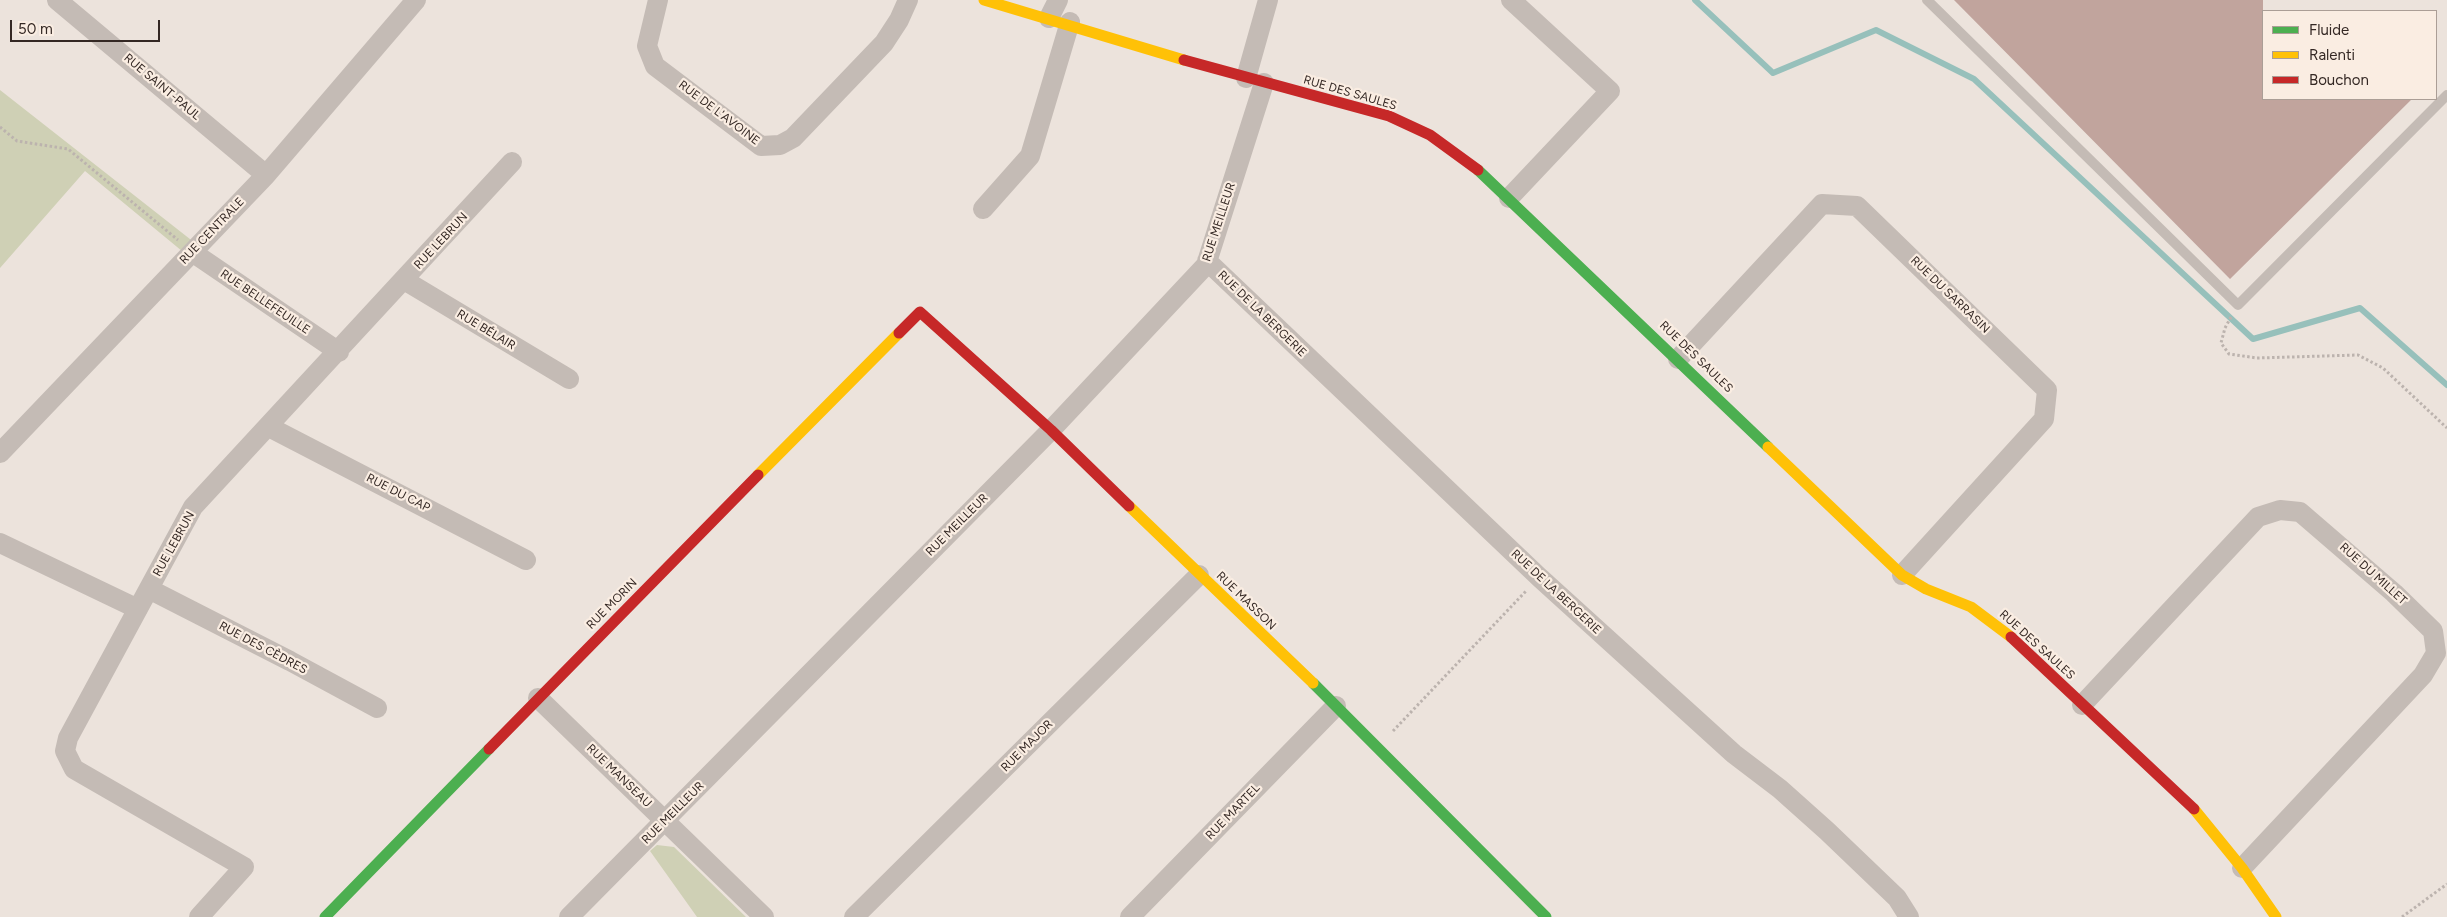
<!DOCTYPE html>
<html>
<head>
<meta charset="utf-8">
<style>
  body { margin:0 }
  #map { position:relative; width:2447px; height:917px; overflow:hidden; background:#ece3dc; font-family:Figtree,sans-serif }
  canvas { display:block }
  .legend { position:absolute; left:2262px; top:10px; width:175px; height:90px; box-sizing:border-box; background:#faede2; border:1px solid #ab9e96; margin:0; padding:6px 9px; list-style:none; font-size:15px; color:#342824 }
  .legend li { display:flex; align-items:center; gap:10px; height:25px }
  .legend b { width:25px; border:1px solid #ab9e96 }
  .scale { position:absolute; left:10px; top:20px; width:150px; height:22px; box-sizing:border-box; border:2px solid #342824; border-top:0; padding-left:6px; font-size:15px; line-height:18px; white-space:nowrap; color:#342824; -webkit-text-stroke:4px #faede2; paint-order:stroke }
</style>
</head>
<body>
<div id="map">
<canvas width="2447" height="917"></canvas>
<ul class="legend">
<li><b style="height:6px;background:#4caf50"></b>Fluide</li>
<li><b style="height:6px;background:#ffc107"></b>Ralenti</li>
<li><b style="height:6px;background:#c62828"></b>Bouchon</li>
</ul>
<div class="scale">50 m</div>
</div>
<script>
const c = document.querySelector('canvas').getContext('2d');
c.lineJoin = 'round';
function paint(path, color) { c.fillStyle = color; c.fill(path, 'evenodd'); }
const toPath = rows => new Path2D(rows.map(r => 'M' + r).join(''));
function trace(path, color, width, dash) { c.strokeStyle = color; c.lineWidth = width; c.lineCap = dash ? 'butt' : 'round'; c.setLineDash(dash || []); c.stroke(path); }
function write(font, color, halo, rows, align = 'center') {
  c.font = font + ' Figtree,sans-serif'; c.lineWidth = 4.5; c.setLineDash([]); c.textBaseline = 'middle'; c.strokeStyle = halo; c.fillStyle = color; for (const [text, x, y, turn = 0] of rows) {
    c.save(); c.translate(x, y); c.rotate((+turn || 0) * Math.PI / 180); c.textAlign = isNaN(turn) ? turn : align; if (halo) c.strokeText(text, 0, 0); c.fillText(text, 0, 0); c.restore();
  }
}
paint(toPath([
  [0,90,195,243,188,256,85,171,0,268],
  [657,845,674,847,746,917,697,917,650,851]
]), '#cfd0b5');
trace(toPath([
  [1695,0,1773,73,1876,30,1974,79,2253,339,2360,308,2447,385]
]), '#97c0bb', 6);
paint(toPath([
  [1954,0,2263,0,2263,99,2412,99,2230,279]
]), '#c1a49d');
trace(toPath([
  [0,127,17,141,68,149,178,240],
  [2231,317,2225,328,2221,343,2229,354,2257,358,2358,355,2383,368,2447,428],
  [1393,731,1527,590],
  [2402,917,2447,884]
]), '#bcb3ae', 3, [2.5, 2.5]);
trace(toPath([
  [1927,0,2238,305,2447,95]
]), '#c4bbb5', 10);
trace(toPath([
  [57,0,266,175],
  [658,0,647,46,655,66,761,146,780,145,793,138,884,43,899,20,908,0],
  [1049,18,1058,0],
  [1246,78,1268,0],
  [1509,198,1610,91,1511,0],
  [983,209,1030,156,1070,22],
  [192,252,339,352],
  [1207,261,1539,577,1734,754,1780,789,1827,831,1897,898,1909,917],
  [404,280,569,379],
  [1678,359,1822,204,1857,206,2047,390,2044,419,1902,575],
  [269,427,526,560],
  [0,453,266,175,416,0],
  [0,543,138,609],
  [149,589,290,661,377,708],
  [538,698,764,917],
  [2082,705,2258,517,2280,510,2300,512,2394,593,2433,631,2436,653,2423,675,2242,868],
  [199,917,244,867,74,769,65,751,68,738,193,507,512,162],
  [569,917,1051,430,1206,265,1264,83],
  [854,917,1199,575],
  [1130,917,1336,706]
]), '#c4bbb5', 20);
trace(toPath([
  [1478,170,1768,447],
  [1313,683,1546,917],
  [325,917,489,749]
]), '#4caf50', 11);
trace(toPath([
  [984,0,1184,60],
  [1768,447,1902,575,1926,589,1971,607,2011,637],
  [758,475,899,333],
  [1129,506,1313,683],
  [2194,809,2242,868,2276,917]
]), '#ffc107', 11);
trace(toPath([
  [1184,60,1389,116,1430,135,1478,170],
  [899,333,920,312,1051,430,1129,506],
  [2011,637,2194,809],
  [489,749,758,475]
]), '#c62828', 11);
write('12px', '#342824', '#faede2', [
  ["RUE SAINT-PAUL",162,87,40],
  ["RUE DES SAULES",1350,93,16],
  ["RUE DE L'AVOINE",719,113,37],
  ["RUE MEILLEUR",1219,222,-72],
  ["RUE CENTRALE",212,231,-46],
  ["RUE LEBRUN",441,241,-47],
  ["RUE DU SARRASIN",1950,295,44],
  ["RUE BELLEFEUILLE",265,302,34],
  ["RUE DE LA BERGERIE",1262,314,44],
  ["RUE BÉLAIR",486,330,31],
  ["RUE DES SAULES",1696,357,44],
  ["RUE DU CAP",398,493,27],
  ["RUE MEILLEUR",957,525,-45],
  ["RUE LEBRUN",174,544,-61],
  ["RUE DU MILLET",2373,574,42],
  ["RUE DE LA BERGERIE",1556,592,43],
  ["RUE MASSON",1246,601,44],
  ["RUE MORIN",612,604,-45],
  ["RUE DES SAULES",2037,645,42],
  ["RUE DES CÈDRES",263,648,28],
  ["RUE MAJOR",1027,746,-45],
  ["RUE MANSEAU",619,776,44],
  ["RUE MARTEL",1233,812,-46],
  ["RUE MEILLEUR",673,813,-45]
]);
</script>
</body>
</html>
